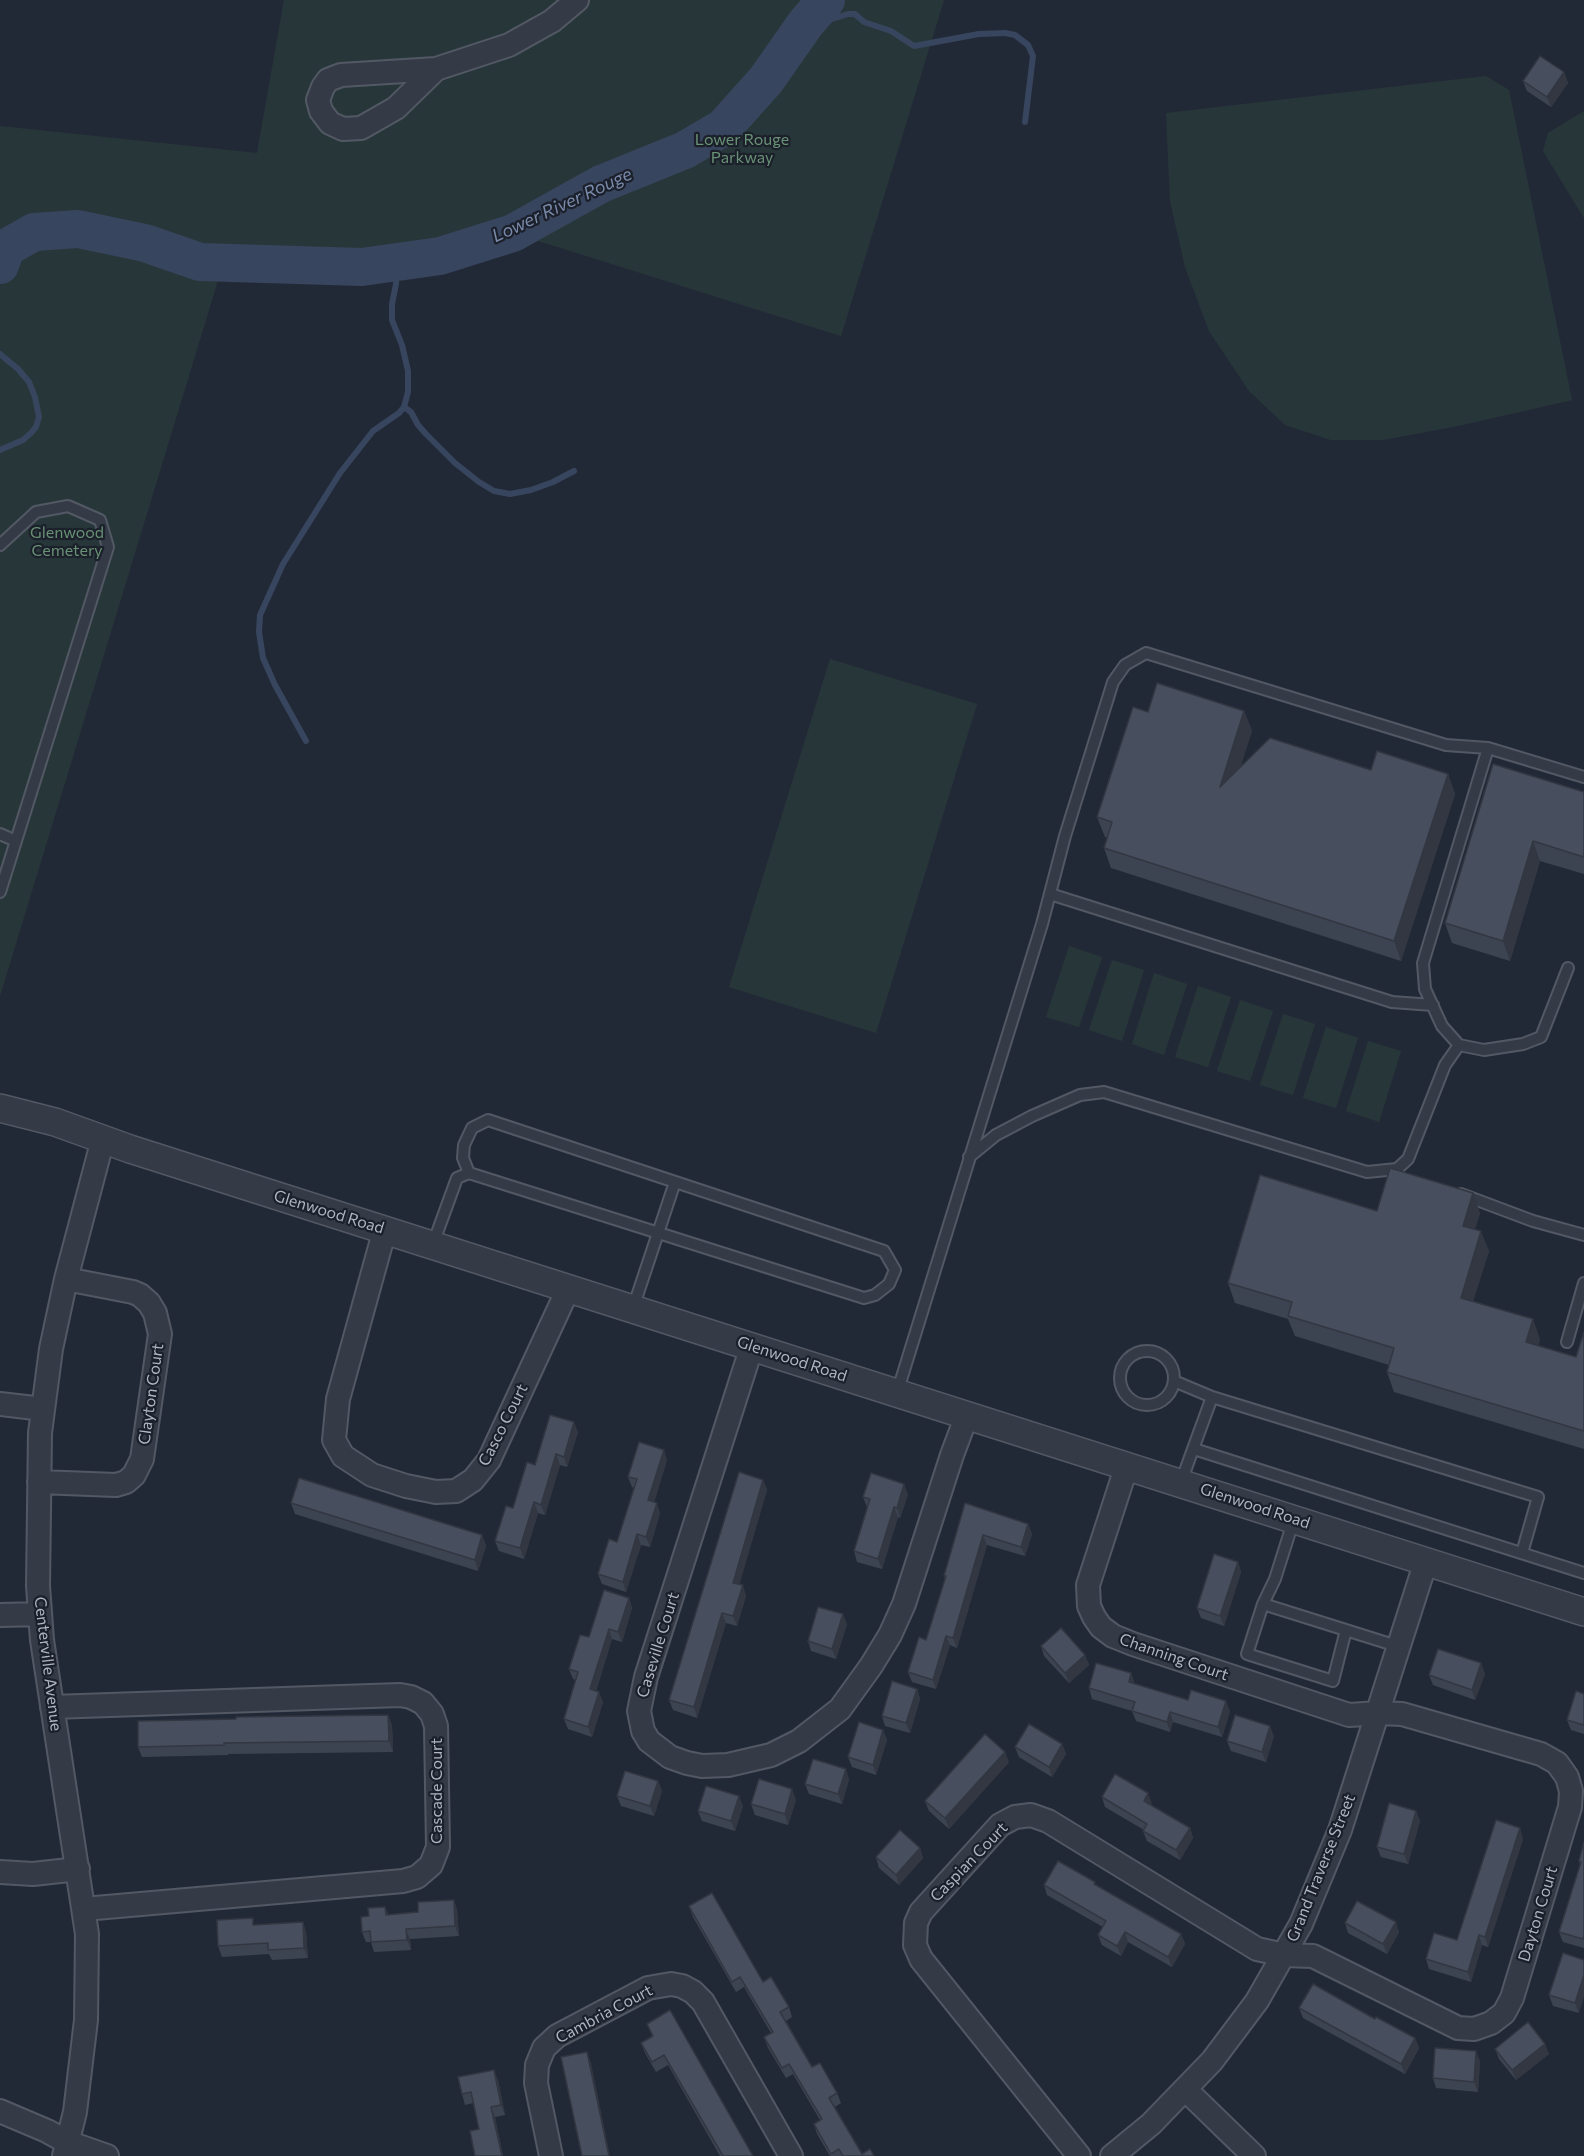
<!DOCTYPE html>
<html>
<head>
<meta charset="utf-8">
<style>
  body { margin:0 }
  canvas { display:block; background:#222936 }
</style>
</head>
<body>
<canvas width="1584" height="2156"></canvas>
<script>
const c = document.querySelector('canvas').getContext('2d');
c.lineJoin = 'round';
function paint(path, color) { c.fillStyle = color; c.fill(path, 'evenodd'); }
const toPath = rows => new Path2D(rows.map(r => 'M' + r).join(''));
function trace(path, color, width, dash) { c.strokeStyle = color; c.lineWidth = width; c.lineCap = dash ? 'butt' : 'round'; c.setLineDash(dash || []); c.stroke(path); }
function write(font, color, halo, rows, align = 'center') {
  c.font = font + ' Commissioner,sans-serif'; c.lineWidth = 4.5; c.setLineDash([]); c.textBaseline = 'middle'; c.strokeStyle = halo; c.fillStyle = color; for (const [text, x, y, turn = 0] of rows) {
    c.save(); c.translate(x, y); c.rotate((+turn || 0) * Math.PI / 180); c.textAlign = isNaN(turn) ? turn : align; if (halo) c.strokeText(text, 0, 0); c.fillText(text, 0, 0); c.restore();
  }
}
paint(toPath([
  [284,0,944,0,841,336,513,233,440,256,362,267,223,264,0,996,0,126,257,153],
  [1486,76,1509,90,1572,400,1458,426,1383,440,1331,440,1285,425,1249,391,1209,331,1185,267,1170,201,1166,113],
  [1584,111,1584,218,1543,151,1548,133],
  [830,659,977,704,876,1033,729,987],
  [1069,946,1102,957,1079,1027,1046,1017],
  [1112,960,1144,970,1122,1041,1089,1030],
  [1154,973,1187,984,1164,1055,1132,1044],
  [1198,986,1231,997,1208,1067,1175,1057],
  [1240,1000,1273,1011,1250,1081,1217,1071],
  [1283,1014,1315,1024,1293,1095,1260,1085],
  [1326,1027,1358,1038,1336,1108,1303,1098],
  [1368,1041,1401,1051,1379,1122,1346,1111]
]), '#273739');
trace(toPath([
  [810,19,829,20,848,14,855,14,864,22,891,31,914,46,979,34,1005,33,1015,35,1028,45,1033,56,1025,122],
  [0,354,18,369,29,382,35,397,39,417,36,427,31,433,23,440,0,450],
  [404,407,411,412,418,425,426,434,455,463,479,482,494,491,510,494,531,490,553,482,574,471],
  [306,741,275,685,263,658,259,632,260,615,283,564,340,473,373,431,399,413,404,407,408,392,408,371,402,345,392,320,392,304,396,284,396,262]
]), '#38455e', 6);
trace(toPath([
  [0,265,6,248,34,232,78,229,145,243,200,262,362,267,440,256,513,233,601,184,685,150,724,127,766,80,806,23,826,0]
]), '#38455e', 38);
const service = toPath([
  [0,545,36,512,68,506,100,520,108,547,0,892],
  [0,834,16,841],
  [1050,894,1392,1002,1433,1005],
  [1459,1045,1484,1050,1523,1044,1541,1037,1568,968],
  [969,1157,996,1135,1032,1116,1080,1095,1104,1092,1367,1172,1397,1169,1408,1159,1445,1065,1459,1045,1442,1026,1425,989,1423,963,1488,748],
  [1461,1194,1533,1221,1584,1235],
  [433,1244,457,1178,469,1173,864,1298,875,1295,889,1284,895,1270,884,1251,488,1120,472,1128,464,1145,463,1158,469,1173],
  [633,1308,675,1182],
  [1567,1342,1584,1283],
  '1120 1378a27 27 0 1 1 54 0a27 27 0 1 1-54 0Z',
  [1174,1381,1212,1397],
  [897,1393,1042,924,1065,836,1113,682,1125,665,1146,653,1446,745,1488,748,1584,777],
  [1194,1449,1584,1573],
  [1181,1482,1212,1397,1538,1497,1522,1553],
  [1294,1519,1275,1579,1263,1604,1247,1654,1333,1681,1346,1630],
  [1263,1604,1400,1647]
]);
const minor = toPath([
  [436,69,396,108,361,128,343,129,330,123,321,111,318,100,323,87,328,80,341,75,436,69,509,45,552,21,577,0],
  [385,1229,338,1399,334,1440,343,1456,372,1475,406,1486,436,1492,456,1491,473,1480,489,1460,569,1287],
  [752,1346,646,1677,639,1711,643,1731,649,1741,670,1757,687,1763,702,1766,728,1765,771,1755,799,1741,840,1709,871,1666,890,1635,904,1604,952,1455,967,1415],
  [0,1404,43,1409],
  [39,1482,116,1485,126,1482,134,1475,142,1459,160,1334,155,1313,149,1303,140,1295,133,1292,66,1279],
  [0,1615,40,1614],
  [52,1707,400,1695,411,1697,423,1703,432,1714,436,1726,438,1847,431,1865,417,1877,403,1881,84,1909],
  [0,1872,33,1874,78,1869],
  [1186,2090,1254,2156],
  [0,2111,47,2131,67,2142,107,2156],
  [64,2156,75,2112,86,2020,87,1934,42,1640,38,1586,40,1433,51,1349,66,1279,103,1139],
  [551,2156,536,2083,537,2065,544,2048,557,2036,648,1988,671,1984,682,1986,693,1992,703,2002,791,2156],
  [1079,2156,921,1959,915,1945,916,1923,921,1912,1000,1825,1015,1817,1031,1815,1048,1821,1257,1949,1284,1955,1313,1956,1458,2028,1474,2029,1491,2023,1504,2013,1512,1998,1570,1807,1571,1791,1567,1777,1557,1763,1541,1754,1402,1714,1379,1713,1349,1715,1133,1644,1113,1636,1101,1627,1094,1617,1089,1606,1088,1585,1127,1465],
  [1112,2156,1151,2124,1212,2061,1257,2001,1301,1924,1340,1830,1426,1561]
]);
const tertiary = toPath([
  [0,1108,55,1122,130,1149,1584,1612]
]);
trace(service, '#525864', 14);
trace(minor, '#525864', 26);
trace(tertiary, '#525864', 30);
trace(service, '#353b46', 10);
trace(minor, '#353b46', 22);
trace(tertiary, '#353b46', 27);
paint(toPath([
  [1564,72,1568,83,1551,107,1527,91,1523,81],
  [1244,711,1252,731,1240,767,1371,770,1448,774,1455,794,1401,961,1111,868,1104,848,1107,838,1105,837,1097,817,1148,712],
  [1584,792,1584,874,1540,861,1510,961,1452,943,1445,923],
  [1377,1211,1480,1213,1475,1229,1489,1251,1473,1301,1540,1339,1538,1346,1576,1357,1584,1332,1584,1449,1394,1392,1387,1372,1389,1365,1295,1336,1288,1319,1235,1303,1228,1283],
  [578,1432,567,1467,560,1465,545,1515,538,1513,524,1559,499,1551,495,1541,535,1465],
  [667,1460,654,1502,660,1513,650,1547,641,1545,626,1592,602,1584,598,1574,617,1542,634,1488,632,1487,628,1477],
  [763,1480,767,1490,739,1584,746,1596,737,1626,726,1623,697,1718,673,1710,669,1700],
  [908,1494,900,1518,898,1517,882,1569,857,1562,854,1551,867,1507,863,1497],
  [291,1503,482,1535,486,1546,478,1571,295,1514],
  [965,1503,1028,1524,1032,1534,1025,1556,987,1545,957,1648,950,1645,936,1689,912,1682,908,1672,926,1640,945,1579,944,1576],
  [1238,1562,1241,1572,1224,1626,1201,1618,1197,1608],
  [629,1598,632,1608,622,1642,612,1639,596,1691,603,1702,592,1737,568,1729,564,1719,576,1680,573,1679,569,1669,589,1637],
  [847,1624,836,1659,811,1651,808,1641],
  [1041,1646,1085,1655,1089,1665,1069,1683,1044,1656],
  [1481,1663,1485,1674,1475,1700,1433,1685,1429,1675],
  [1135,1684,1188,1700,1230,1711,1222,1737,1173,1722,1170,1732,1136,1721,1132,1711,1092,1699,1089,1688],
  [917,1689,920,1699,910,1733,885,1726,882,1716],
  [1584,1694,1584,1734,1571,1730,1567,1720],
  [388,1715,392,1726,393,1752,228,1754,228,1755,142,1757,138,1747],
  [883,1730,887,1740,876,1775,852,1767,848,1757],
  [1274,1736,1266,1762,1231,1751,1227,1741],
  [1062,1744,1066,1754,1052,1777,1019,1757,1015,1747],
  [1009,1762,949,1829,929,1811,925,1801],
  [849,1779,842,1804,809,1794,805,1784],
  [658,1781,662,1791,654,1816,621,1806,617,1796],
  [1102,1797,1152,1804,1151,1805,1190,1828,1193,1838,1180,1860,1147,1841,1143,1831,1144,1830,1105,1807],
  [796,1800,788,1825,755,1815,751,1804],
  [743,1806,735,1831,702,1821,698,1811],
  [1416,1811,1420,1821,1408,1864,1381,1857,1377,1847],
  [1523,1839,1488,1947,1482,1945,1471,1982,1429,1969,1426,1959,1457,1940],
  [1584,1842,1584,1948,1563,1942,1559,1932,1580,1865,1579,1861],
  [920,1848,923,1858,899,1885,879,1868,876,1857],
  [1044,1885,1096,1886,1181,1934,1185,1944,1172,1967,1128,1942,1121,1956,1102,1945,1098,1935,1103,1927,1047,1895],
  [454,1900,457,1910,459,1936,410,1939,411,1950,374,1952,371,1942,366,1942,362,1932,369,1916,385,1907,388,1915,418,1912],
  [689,1906,789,2007,792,2017,786,2021,812,2067,837,2093,841,2103,835,2107,862,2154,874,2156,830,2156,817,2134,814,2124,820,2120,793,2074,786,2078,768,2048,764,2037,771,2033,744,1987,736,1992,693,1917],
  [303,1922,306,1932,308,1958,272,1960,269,1954,222,1957,218,1946,255,1925],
  [1345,1923,1399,1932,1387,1954,1348,1933],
  [1563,1953,1579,2013,1553,2006,1549,1995],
  [1299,2008,1375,2019,1415,2038,1419,2048,1405,2074,1303,2018],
  [647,2024,753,2156,720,2156,668,2065,656,2072,645,2053,641,2043,652,2036],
  [1545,2044,1549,2054,1516,2080,1499,2059,1495,2049],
  [1480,2061,1478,2092,1436,2088,1433,2078],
  [498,2080,505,2115,495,2117,503,2156,475,2156,479,2129,473,2103,465,2105,462,2094]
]), '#3d4451');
paint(toPath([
  [1564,72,1568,83,1551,107,1547,97],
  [1244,711,1252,731,1228,807,1220,787],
  [1448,774,1455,794,1401,961,1394,941],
  [1533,841,1540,861,1510,961,1503,941],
  [1473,1193,1480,1213,1470,1246,1463,1226],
  [1481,1231,1489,1251,1468,1318,1461,1298],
  [1533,1319,1540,1339,1533,1362,1526,1342],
  [574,1422,578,1432,567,1467,564,1457],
  [664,1450,667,1460,652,1510,648,1500],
  [556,1454,560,1465,545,1515,541,1505],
  [763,1480,767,1490,737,1593,733,1583],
  [904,1484,908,1494,900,1518,897,1508],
  [534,1502,538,1513,524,1559,520,1548],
  [657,1503,660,1513,650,1547,646,1537],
  [894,1507,898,1517,882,1569,878,1559],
  [1028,1524,1032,1534,1025,1556,1021,1547],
  [637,1534,641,1545,626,1592,623,1582],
  [482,1535,486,1546,478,1571,475,1560],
  [983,1535,987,1545,957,1648,953,1638],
  [1238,1562,1241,1572,1224,1626,1220,1616],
  [743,1585,746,1596,737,1626,733,1616],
  [629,1598,632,1608,622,1642,618,1632],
  [722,1613,726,1623,697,1718,694,1707],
  [843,1614,847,1624,836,1659,832,1649],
  [609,1629,612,1639,593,1699,590,1689],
  [946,1636,950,1645,936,1689,933,1680],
  [1085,1655,1089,1665,1069,1683,1065,1673],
  [1481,1663,1485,1674,1475,1700,1472,1690],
  [1131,1673,1135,1684,1129,1682],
  [917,1689,920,1699,910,1733,906,1723],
  [599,1692,603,1702,592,1737,588,1727],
  [1226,1701,1230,1711,1222,1737,1218,1727],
  [1170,1712,1173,1722,1170,1732,1167,1722],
  [388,1715,392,1726,393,1752,389,1741],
  [1270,1726,1274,1736,1266,1762,1262,1752],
  [883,1730,887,1740,876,1775,873,1765],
  [1062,1744,1066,1754,1052,1777,1049,1767],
  [1005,1752,1009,1762,949,1829,945,1818],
  [846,1769,849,1779,842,1804,838,1794],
  [658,1781,662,1791,654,1816,650,1806],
  [792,1789,796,1800,788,1825,785,1814],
  [1148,1793,1152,1804,1148,1811,1144,1801],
  [739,1796,743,1806,735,1831,731,1821],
  [1416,1811,1420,1821,1408,1864,1404,1854],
  [1190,1828,1193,1838,1180,1860,1176,1850],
  [1520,1828,1523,1839,1488,1947,1485,1937],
  [920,1848,923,1858,899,1885,896,1875],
  [454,1900,457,1910,459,1936,455,1926],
  [303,1922,306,1932,308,1958,304,1948],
  [1396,1922,1399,1932,1387,1954,1383,1944],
  [406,1929,410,1939,411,1950,407,1940],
  [1125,1932,1128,1942,1121,1956,1117,1946],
  [1181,1934,1185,1944,1172,1967,1168,1957],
  [1479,1935,1482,1945,1471,1982,1468,1972],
  [1584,1975,1584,1997,1579,2013,1575,2003],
  [1415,2038,1419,2048,1405,2074,1401,2064],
  [1545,2044,1549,2054,1516,2080,1512,2070],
  [1476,2051,1480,2061,1478,2092,1474,2082],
  [587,2052,591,2063,610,2156,609,2156],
  [494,2070,498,2080,505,2115,501,2105],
  [491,2107,495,2117,503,2156,502,2156]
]), '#323742');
const building = toPath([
  [1540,56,1564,72,1547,97,1523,81,1540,56],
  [1157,683,1244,711,1220,787,1270,738,1371,770,1377,751,1448,774,1394,941,1104,848,1112,822,1097,817,1133,707,1148,712,1157,683],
  [1493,764,1584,792,1584,857,1533,841,1503,941,1445,923,1493,764],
  [1390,1168,1473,1193,1463,1226,1481,1231,1461,1298,1533,1319,1526,1342,1576,1357,1584,1332,1584,1431,1387,1372,1394,1348,1288,1316,1292,1302,1228,1283,1260,1175,1377,1211,1390,1168],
  [550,1415,574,1422,564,1457,556,1454,541,1505,534,1502,520,1548,495,1541,506,1506,513,1508,527,1462,535,1465,550,1415],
  [639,1442,664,1450,648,1500,657,1503,646,1537,637,1534,623,1582,598,1574,609,1539,617,1542,637,1479,628,1477,639,1442],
  [739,1472,763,1480,733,1583,743,1585,733,1616,722,1613,694,1707,669,1700,739,1472],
  [871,1473,904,1484,897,1508,894,1507,878,1559,854,1551,870,1499,863,1497,871,1473],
  [299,1478,482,1535,475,1560,291,1503,299,1478],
  [965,1503,1028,1524,1021,1547,983,1535,953,1638,946,1636,933,1680,908,1672,919,1637,926,1640,946,1576,944,1576,965,1503],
  [1214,1554,1238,1562,1220,1616,1197,1608,1214,1554],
  [604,1590,629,1598,618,1632,609,1629,590,1689,599,1692,588,1727,564,1719,578,1672,569,1669,580,1635,589,1637,604,1590],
  [818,1607,843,1614,832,1649,808,1641,818,1607],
  [1061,1628,1085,1655,1065,1673,1041,1646,1061,1628],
  [1438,1649,1481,1663,1472,1690,1429,1675,1438,1649],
  [1096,1663,1131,1673,1129,1682,1188,1700,1191,1690,1226,1701,1218,1727,1170,1712,1167,1722,1132,1711,1135,1702,1089,1688,1096,1663],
  [892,1681,917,1689,906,1723,882,1716,892,1681],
  [1576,1691,1584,1694,1584,1725,1567,1720,1576,1691],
  [388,1715,389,1741,224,1743,224,1745,138,1747,138,1721,236,1719,236,1717,388,1715],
  [1235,1715,1270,1726,1262,1752,1227,1741,1235,1715],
  [859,1722,883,1730,873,1765,848,1757,859,1722],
  [1029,1724,1062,1744,1049,1767,1015,1747,1029,1724],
  [985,1734,1005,1752,945,1818,925,1801,985,1734],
  [813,1759,846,1769,838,1794,805,1784,813,1759],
  [625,1771,658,1781,650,1806,617,1796,625,1771],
  [1115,1774,1148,1793,1144,1801,1190,1828,1176,1850,1143,1831,1147,1824,1102,1797,1115,1774],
  [759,1779,792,1789,785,1814,751,1804,759,1779],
  [706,1786,739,1796,731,1821,698,1811,706,1786],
  [1389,1803,1416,1811,1404,1854,1377,1847,1389,1803],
  [1496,1820,1520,1828,1485,1937,1479,1935,1468,1972,1426,1959,1434,1933,1457,1940,1496,1820],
  [900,1830,920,1848,896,1875,876,1857,900,1830],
  [1584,1842,1584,1936,1583,1939,1559,1932,1581,1862,1579,1861,1584,1842],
  [1058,1861,1095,1882,1094,1884,1181,1934,1168,1957,1125,1932,1117,1946,1098,1935,1106,1921,1044,1885,1058,1861],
  [712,1893,763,1982,771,1977,789,2007,780,2012,812,2067,820,2063,837,2093,829,2098,862,2154,870,2149,874,2156,843,2156,839,2149,831,2154,814,2124,822,2119,789,2064,782,2068,764,2037,773,2032,740,1977,732,1982,689,1906,712,1893],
  [454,1900,455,1926,406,1929,407,1940,371,1942,370,1931,362,1932,361,1917,369,1916,368,1908,385,1907,386,1915,418,1912,418,1902,454,1900],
  [1357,1901,1396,1922,1383,1944,1345,1923,1357,1901],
  [253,1918,253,1925,303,1922,304,1948,268,1950,268,1943,218,1946,217,1920,253,1918],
  [1563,1953,1584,1960,1584,1975,1575,2003,1549,1995,1563,1953],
  [1313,1984,1375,2019,1376,2017,1415,2038,1401,2064,1299,2008,1313,1984],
  [670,2010,753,2156,723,2156,664,2055,652,2062,641,2043,653,2036,647,2024,670,2010],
  [1528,2022,1545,2044,1512,2070,1495,2049,1528,2022],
  [1435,2048,1476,2051,1474,2082,1433,2078,1435,2048],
  [587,2052,609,2156,582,2156,561,2057,587,2052],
  [494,2070,501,2105,491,2107,502,2156,475,2156,470,2131,479,2129,471,2092,462,2094,458,2077,494,2070]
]);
paint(building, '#474f5e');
trace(building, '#323742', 1.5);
write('16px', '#699175', '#1b202b', [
  ["Lower Rouge",742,140],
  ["Parkway",742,158],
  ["Glenwood",67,533],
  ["Cemetery",67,551]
]);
write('16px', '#afb5c3', '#1b202b', [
  ["Glenwood Road",329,1212,17],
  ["Glenwood Road",792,1359,18],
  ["Clayton Court",151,1394,-82],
  ["Casco Court",503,1425,-63],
  ["Glenwood Road",1255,1506,18],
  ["Caseville Court",658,1645,-73],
  ["Channing Court",1174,1657,19],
  ["Centerville Avenue",48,1664,83],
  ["Cascade Court",437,1791,-90],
  ["Caspian Court",969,1862,-46],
  ["Grand Traverse Street",1321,1868,-68],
  ["Dayton Court",1538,1914,-73],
  ["Cambria Court",604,2014,-28]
]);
write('italic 18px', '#7a8aaa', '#1b202b', [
  ["Lower River Rouge",562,205,-25]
]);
</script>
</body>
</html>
